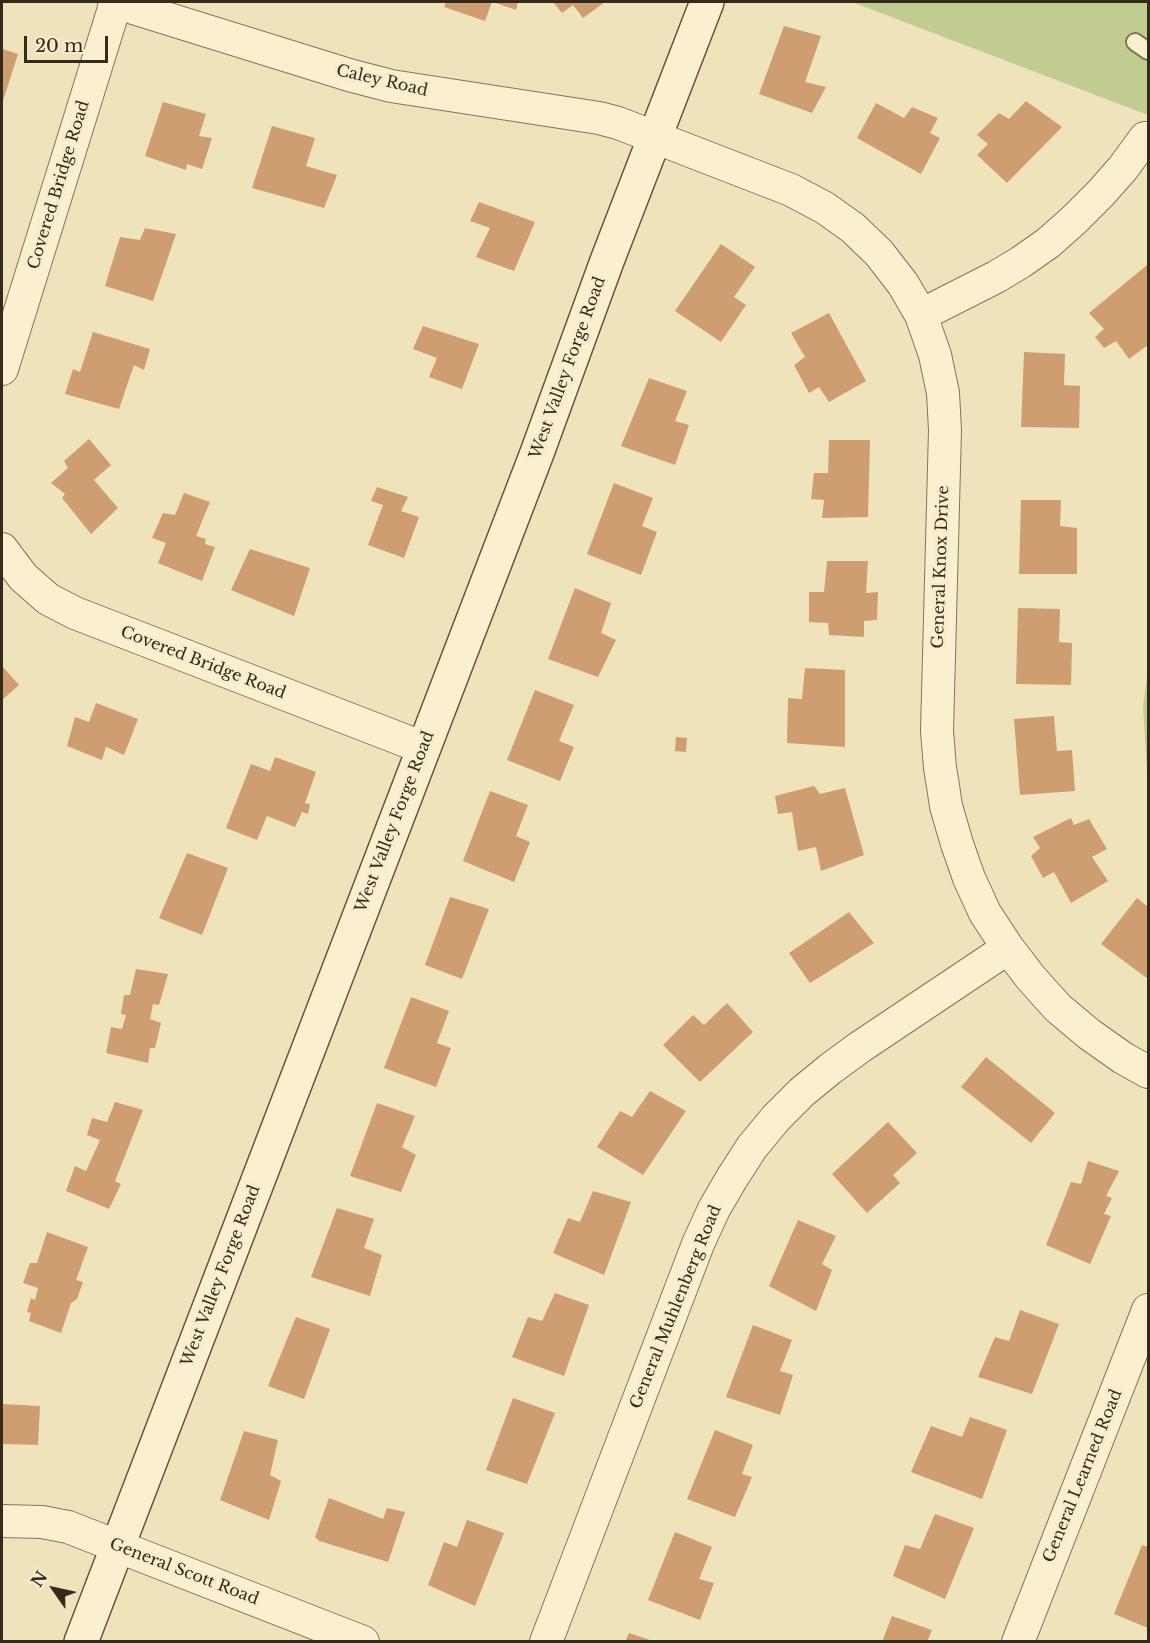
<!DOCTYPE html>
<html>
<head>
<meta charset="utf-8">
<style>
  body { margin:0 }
  #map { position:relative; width:1150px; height:1643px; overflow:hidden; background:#efe3bc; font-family:"Libre Baskerville",serif }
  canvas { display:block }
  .frame { position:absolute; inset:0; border:3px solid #35291b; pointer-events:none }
  .north { position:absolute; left:24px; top:1559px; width:60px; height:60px; -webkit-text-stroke:4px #f6edcc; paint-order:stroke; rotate:304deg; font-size:16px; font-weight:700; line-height:24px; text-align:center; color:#35291b }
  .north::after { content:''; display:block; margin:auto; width:21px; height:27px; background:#35291b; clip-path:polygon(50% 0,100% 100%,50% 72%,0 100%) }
  .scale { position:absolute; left:24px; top:36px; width:84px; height:27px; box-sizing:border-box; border:3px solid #35291b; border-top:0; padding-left:8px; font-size:18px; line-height:21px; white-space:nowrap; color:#35291b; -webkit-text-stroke:4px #f6edcc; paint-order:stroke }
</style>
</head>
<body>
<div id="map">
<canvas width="1150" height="1643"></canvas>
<div class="frame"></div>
<div class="north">N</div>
<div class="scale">20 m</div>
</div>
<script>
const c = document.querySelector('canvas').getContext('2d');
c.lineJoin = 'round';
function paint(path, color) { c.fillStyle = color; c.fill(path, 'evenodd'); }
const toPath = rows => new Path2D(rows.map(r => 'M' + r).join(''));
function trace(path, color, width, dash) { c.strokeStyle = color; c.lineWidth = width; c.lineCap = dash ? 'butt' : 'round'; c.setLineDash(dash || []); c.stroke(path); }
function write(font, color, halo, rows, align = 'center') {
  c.font = font + ' "Libre Baskerville",serif'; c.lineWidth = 6; c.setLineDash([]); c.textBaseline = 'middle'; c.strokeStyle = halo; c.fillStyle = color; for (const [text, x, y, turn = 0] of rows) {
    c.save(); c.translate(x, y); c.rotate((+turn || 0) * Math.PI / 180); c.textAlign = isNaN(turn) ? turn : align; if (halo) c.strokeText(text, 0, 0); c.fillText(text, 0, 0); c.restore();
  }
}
paint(toPath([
  [852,2,1148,2,1148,115],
  [1148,671,1148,787,1143,706]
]), '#c1cc90');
paint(toPath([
  [446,2,492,2,485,21,444,7],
  [493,2,518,2,516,10],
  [553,2,605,2,583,18,573,5,562,13],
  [784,26,821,36,805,82,826,87,812,113,759,94],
  [2,49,18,54,2,104],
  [1026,101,1062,127,1007,183,977,155,988,144,977,135,999,113,1009,119],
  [163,102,206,114,199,136,212,138,202,169,187,164,186,170,145,156],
  [876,103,904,118,912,107,938,118,930,133,940,138,921,174,857,138],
  [272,126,315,138,306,166,337,175,324,208,252,188],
  [479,202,535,222,514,271,476,257,490,228,470,221],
  [145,228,176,234,153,301,105,286,120,237,140,240],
  [721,244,755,267,734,297,746,305,721,342,675,311],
  [1147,265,1148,266,1148,345,1129,359,1116,341,1104,348,1095,337,1104,329,1089,313],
  [829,313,866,381,829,402,819,387,809,393,794,365,805,357,791,333],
  [423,326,479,344,462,389,429,377,437,358,413,349],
  [93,332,150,349,144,370,134,365,119,409,65,394,73,369,80,372],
  [1024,352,1065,354,1064,385,1080,386,1079,428,1021,427],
  [649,378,687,391,675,421,689,425,675,465,621,446],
  [89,439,111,465,94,480,118,508,91,534,62,498,65,494,51,483,68,468,64,461],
  [829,440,870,440,868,517,822,518,824,500,811,499,814,473,828,473],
  [614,483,653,498,642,526,657,532,641,575,587,554],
  [377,487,408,497,401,511,419,517,404,558,368,545,383,505,371,501],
  [184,493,210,502,196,536,206,539,205,544,215,547,202,581,158,563,166,543,152,538,163,513,175,515],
  [1021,500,1061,500,1060,526,1077,528,1077,574,1019,574],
  [250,549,310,568,294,616,231,590],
  [827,561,868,561,866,593,878,592,877,620,864,621,864,637,829,635,828,623,809,622,809,592,824,592],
  [575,588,611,603,601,633,616,640,598,677,548,659],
  [1018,608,1060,609,1059,642,1072,643,1071,685,1016,684],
  [2,666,19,685,2,700],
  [805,668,845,670,845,747,787,743,788,698,802,699],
  [535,690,574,705,559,741,574,747,560,781,507,760],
  [96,703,138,719,124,755,106,747,102,760,67,746,75,717,89,722],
  [1054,716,1057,751,1072,750,1075,791,1020,795,1014,719],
  [676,737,687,738,686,752,675,751],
  [275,757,316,772,305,803,310,804,308,814,302,812,295,827,267,816,257,840,226,828,251,764,270,771],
  [814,786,820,794,845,788,864,855,821,871,816,847,798,851,792,812,778,814,775,796],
  [490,791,528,805,516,836,530,842,514,882,463,861],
  [1071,818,1074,825,1089,819,1107,849,1092,857,1108,881,1071,903,1054,872,1043,878,1031,856,1040,848,1033,837],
  [187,853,228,868,202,935,159,918],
  [450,897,489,909,462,979,425,965],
  [1137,898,1148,907,1148,979,1101,944],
  [849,912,874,943,810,983,789,953],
  [136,969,168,974,159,1005,153,1004,150,1019,161,1023,155,1048,150,1048,148,1063,106,1053,111,1027,122,1029,126,1015,121,1014,124,995,130,995],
  [411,997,449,1011,437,1043,451,1048,436,1087,384,1068],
  [727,1003,753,1032,700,1082,663,1045,693,1015,704,1025],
  [986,1057,1055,1113,1031,1143,961,1087],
  [650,1091,686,1111,643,1175,597,1147,620,1111,632,1117],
  [115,1102,143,1110,115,1181,121,1184,109,1209,66,1191,75,1166,86,1171,100,1140,87,1135,92,1118,107,1122],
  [377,1103,415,1116,402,1147,416,1155,401,1192,350,1176],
  [888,1122,917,1153,893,1175,900,1183,867,1213,832,1174],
  [1088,1161,1119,1171,1106,1196,1112,1198,1104,1214,1111,1216,1090,1264,1046,1245,1071,1182,1081,1184],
  [593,1191,631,1202,604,1275,553,1253,568,1218,580,1222],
  [337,1208,374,1219,364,1248,382,1255,370,1296,311,1277],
  [798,1220,836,1236,822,1264,832,1270,816,1311,769,1286],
  [47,1232,88,1247,76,1280,83,1282,77,1299,71,1303,61,1333,29,1321,31,1313,27,1312,31,1298,35,1300,38,1288,23,1283,30,1263,37,1263],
  [555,1293,589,1305,564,1376,512,1357,528,1317,542,1321],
  [1020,1310,1059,1324,1032,1394,978,1377,995,1337,1009,1341],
  [296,1317,330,1329,304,1399,268,1386],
  [753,1325,792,1340,780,1371,793,1375,780,1415,726,1397],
  [513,1398,555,1413,527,1484,486,1470],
  [2,1404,40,1406,38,1445,2,1444],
  [970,1417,1007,1430,982,1499,911,1472,931,1426,962,1437],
  [715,1430,753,1445,742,1474,752,1477,735,1517,687,1499],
  [244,1431,278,1440,270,1475,281,1481,269,1520,220,1500],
  [329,1498,383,1519,387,1508,405,1512,388,1562,319,1541,315,1537],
  [935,1514,974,1528,945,1599,893,1576,905,1545,920,1549],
  [467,1520,504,1533,475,1606,428,1585,444,1542,457,1547],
  [675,1532,712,1547,699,1579,714,1583,700,1620,648,1600],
  [1142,1545,1148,1547,1148,1628,1114,1614],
  [892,1616,932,1630,927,1642,882,1642],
  [629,1633,653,1641,653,1642,625,1642]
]), '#ce9e71');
const service = toPath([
  [1135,42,1148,51]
]);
const minor = toPath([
  [114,2,349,75,391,86,599,118,618,123,791,190,825,208,853,228,879,253,903,284,921,315,935,355,943,393,945,430,937,731,940,768,943,786,946,806,957,844,969,878,985,913,1008,948,1031,978,1058,1008,1089,1034,1123,1058,1148,1072],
  [921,315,996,277,1021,262,1048,243,1074,220,1101,193,1123,168,1145,138],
  [2,369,116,2],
  [2,549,23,577,48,599,75,613,424,748],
  [2,1521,42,1522,68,1527,363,1642],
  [546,1642,698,1244,714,1209,732,1178,752,1147,776,1118,802,1092,830,1069,860,1047,1008,948],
  [1018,1642,1148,1310]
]);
const secondary = toPath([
  [81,1642,537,453,607,261,707,2]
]);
trace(service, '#867355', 20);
trace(minor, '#867355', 34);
trace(secondary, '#685439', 36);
trace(service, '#faf0cf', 16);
trace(minor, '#faf0cf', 32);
trace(secondary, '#faf0cf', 33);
write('16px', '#35291b', '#f6edcc', [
  ["Caley Road",382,81,13],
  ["Covered Bridge Road",59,185,-73],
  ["West Valley Forge Road",568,368,-70],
  ["General Knox Drive",941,567,-88],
  ["Covered Bridge Road",203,663,21],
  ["West Valley Forge Road",395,822,-69],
  ["West Valley Forge Road",221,1276,-69],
  ["General Muhlenberg Road",676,1307,-68],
  ["General Learned Road",1083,1476,-68],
  ["General Scott Road",184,1572,21]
]);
</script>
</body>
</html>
